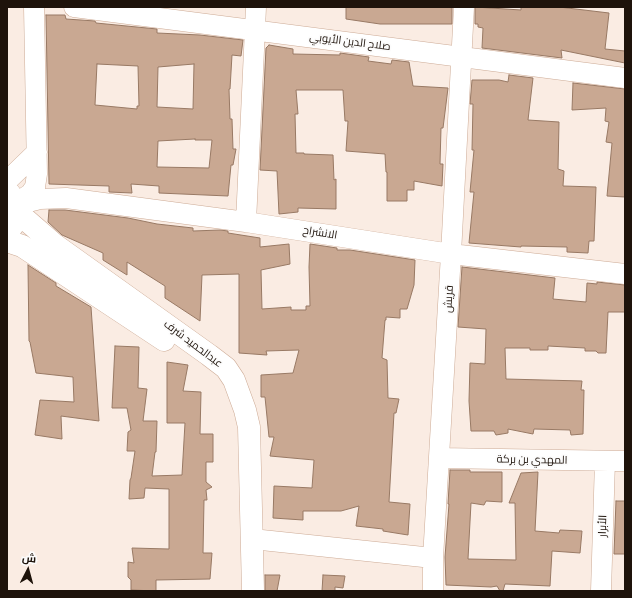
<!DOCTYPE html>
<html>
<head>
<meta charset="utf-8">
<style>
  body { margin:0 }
  #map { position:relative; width:632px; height:598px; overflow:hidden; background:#faece3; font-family:Manrope,Cairo,sans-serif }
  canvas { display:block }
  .frame { position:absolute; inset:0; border:8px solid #1e130b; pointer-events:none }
  .north { position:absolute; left:8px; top:550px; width:40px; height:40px; -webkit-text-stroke:3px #fcfcfc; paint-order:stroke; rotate:6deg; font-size:11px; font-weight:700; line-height:16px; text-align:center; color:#1e130b }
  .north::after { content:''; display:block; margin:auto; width:14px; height:18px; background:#1e130b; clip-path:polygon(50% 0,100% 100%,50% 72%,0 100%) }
</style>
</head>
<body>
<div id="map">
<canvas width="632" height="598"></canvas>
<div class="frame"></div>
<div class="north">ش</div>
</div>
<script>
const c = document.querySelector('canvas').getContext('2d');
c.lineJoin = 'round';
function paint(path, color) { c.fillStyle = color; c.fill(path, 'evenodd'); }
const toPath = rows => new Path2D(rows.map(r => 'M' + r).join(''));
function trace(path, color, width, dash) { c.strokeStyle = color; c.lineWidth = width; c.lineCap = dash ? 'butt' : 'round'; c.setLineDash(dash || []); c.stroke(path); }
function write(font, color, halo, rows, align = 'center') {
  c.font = font + ' Manrope,Cairo,sans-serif'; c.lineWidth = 3.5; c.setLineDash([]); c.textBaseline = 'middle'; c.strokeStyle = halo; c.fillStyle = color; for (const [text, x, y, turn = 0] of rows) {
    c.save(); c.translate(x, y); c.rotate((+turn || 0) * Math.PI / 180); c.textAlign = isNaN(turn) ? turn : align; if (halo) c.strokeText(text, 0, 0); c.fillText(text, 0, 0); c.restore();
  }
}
const building = toPath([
  [346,7,452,7,452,24,380,24,346,19,346,7],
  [475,7,521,10,521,7,559,7,609,13,605,49,625,51,625,63,561,50,562,58,482,48,483,28,478,27,478,24,475,24,475,7],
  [46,15,65,15,66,19,95,21,96,23,157,29,157,33,200,35,243,40,241,56,232,55,230,89,229,89,230,119,232,119,233,149,236,149,233,165,231,165,228,196,159,193,159,186,131,184,132,193,109,192,109,186,49,184,46,15],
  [97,64,138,66,139,106,137,106,137,109,95,105,97,64],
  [194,64,193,109,157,107,158,67,194,64],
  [195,139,195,140,212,140,209,168,157,167,158,141,195,139],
  [269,45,293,49,293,54,340,55,340,53,369,57,368,61,391,64,392,60,409,62,413,86,448,88,443,128,441,128,440,164,443,164,442,186,414,181,414,190,407,190,407,201,387,201,387,172,386,172,385,154,346,151,348,121,345,121,343,90,296,90,298,114,295,114,296,153,304,153,304,154,333,155,334,180,336,179,336,209,298,208,298,212,279,214,277,171,260,170,266,48,269,45],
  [509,75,533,78,528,120,559,122,558,169,564,171,563,186,596,187,594,241,589,241,588,253,567,252,567,247,521,246,521,247,469,243,474,192,470,192,474,150,472,150,473,104,470,104,472,80,499,80,508,82,509,75],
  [573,83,625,89,625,197,607,196,612,143,606,142,609,122,605,121,606,108,572,110,573,83],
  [49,210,65,210,128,218,157,224,193,228,193,231,220,230,228,231,228,233,260,238,260,247,289,244,290,264,261,270,262,309,291,307,291,310,306,310,306,306,310,306,309,267,310,244,337,248,337,250,350,250,415,260,414,285,407,309,400,309,400,318,386,317,386,320,385,320,382,358,387,360,388,398,399,399,396,413,394,413,389,502,410,504,408,535,383,531,383,529,356,526,359,506,341,511,303,511,303,520,273,518,274,486,312,488,314,460,270,456,274,437,269,437,265,397,261,397,261,375,293,373,299,350,266,351,267,355,239,353,239,274,202,275,200,321,165,298,165,286,127,262,127,275,103,260,103,253,62,235,48,222,49,210],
  [28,265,56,283,56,286,91,307,99,421,61,416,62,439,35,435,40,400,74,402,73,377,36,373,30,342,29,341,28,265],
  [462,267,555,278,553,299,586,302,587,283,597,284,597,282,625,285,625,312,608,312,606,353,598,353,596,351,585,351,585,348,548,346,548,350,530,350,530,348,505,348,506,379,582,381,581,390,584,390,583,434,571,435,570,430,534,429,533,434,508,429,508,433,496,435,494,431,471,431,469,401,470,363,485,364,486,329,458,327,462,267],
  [115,346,139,347,138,388,147,389,143,421,157,421,156,452,155,452,152,476,182,475,185,423,167,423,167,362,188,365,183,391,201,392,200,434,213,434,213,462,206,462,206,482,212,487,206,490,207,500,204,500,203,553,212,553,210,579,156,580,156,591,131,590,131,580,128,577,128,562,134,563,132,548,169,549,169,489,145,488,144,498,129,499,130,480,131,478,135,451,127,451,128,432,131,430,127,408,112,408,115,346],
  [450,470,470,470,470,472,502,472,502,502,486,501,484,505,471,503,468,559,516,560,515,503,509,503,521,473,538,472,535,531,559,533,560,530,582,531,580,553,552,551,550,586,505,584,503,591,500,591,497,586,491,587,446,585,445,557,449,504,448,504,450,470],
  [616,501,625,501,625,554,614,554,616,501],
  [265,575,280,575,277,591,265,591,265,575],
  [323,575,345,576,343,588,335,587,335,591,322,591,323,575]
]);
paint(building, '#c9a892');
trace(building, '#987964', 1);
const minor = toPath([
  [74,7,625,78],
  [7,181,37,152],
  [16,203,30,194,35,187,37,174,34,7],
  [17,208,28,202,40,199,66,198,246,222,451,254,625,274],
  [246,222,256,7],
  [439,458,625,461],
  [252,539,433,558],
  [433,591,433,558,451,254,464,7],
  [601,591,605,461]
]);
const major = toPath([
  [7,192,10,194,17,208,16,219,13,225],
  [17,212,55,245,209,355,226,368,234,380,245,410,249,427,253,591],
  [7,241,22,246,164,340]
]);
trace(minor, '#cdab96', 21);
trace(major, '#cdab96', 23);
trace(minor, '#fff', 20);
trace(major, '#fff', 22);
write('11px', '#1e130b', '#fcfcfc', [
  ["صلاح الدين الأيوبي",350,42,7],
  ["الانشراح",320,233,9],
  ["قريش",449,299,-87],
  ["عبدالحميد شرف",193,344,37],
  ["المهدي بن بركة",532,460,1],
  ["الأبرار",603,526,-88]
]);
</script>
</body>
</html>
